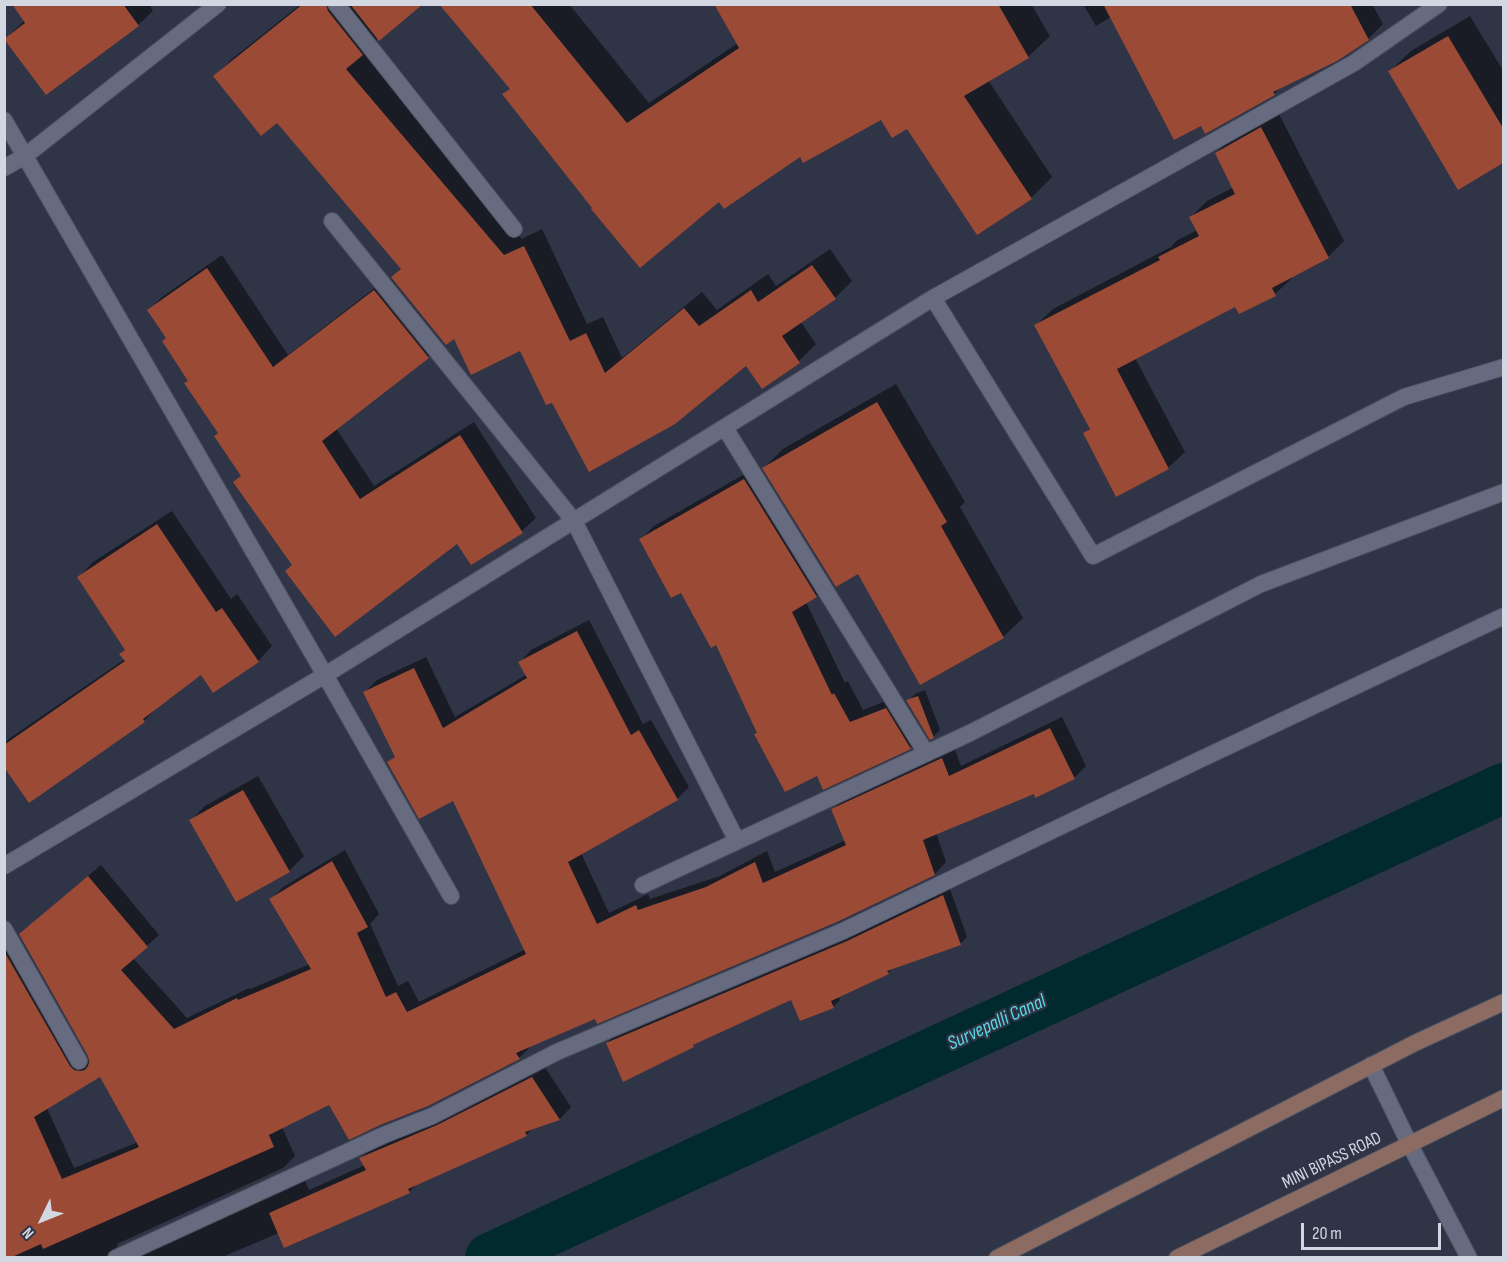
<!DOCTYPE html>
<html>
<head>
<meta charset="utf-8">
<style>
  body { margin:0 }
  #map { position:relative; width:1508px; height:1262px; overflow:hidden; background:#2f3446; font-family:"Sofia Sans Condensed",sans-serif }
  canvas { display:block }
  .frame { position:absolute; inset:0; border:6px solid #d3d7e2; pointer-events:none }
  .north { position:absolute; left:12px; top:1190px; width:60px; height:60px; -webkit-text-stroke:4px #2f3446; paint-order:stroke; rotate:227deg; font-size:16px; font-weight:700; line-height:24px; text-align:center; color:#d3d7e2 }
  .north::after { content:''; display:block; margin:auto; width:21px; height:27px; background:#d3d7e2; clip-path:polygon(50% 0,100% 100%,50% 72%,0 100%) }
  .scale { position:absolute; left:1301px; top:1223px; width:140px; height:27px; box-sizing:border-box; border:3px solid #d3d7e2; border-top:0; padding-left:8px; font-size:18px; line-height:21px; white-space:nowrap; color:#d3d7e2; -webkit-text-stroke:4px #2f3446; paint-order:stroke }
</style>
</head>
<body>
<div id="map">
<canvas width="1508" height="1262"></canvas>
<div class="frame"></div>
<div class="north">N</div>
<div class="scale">20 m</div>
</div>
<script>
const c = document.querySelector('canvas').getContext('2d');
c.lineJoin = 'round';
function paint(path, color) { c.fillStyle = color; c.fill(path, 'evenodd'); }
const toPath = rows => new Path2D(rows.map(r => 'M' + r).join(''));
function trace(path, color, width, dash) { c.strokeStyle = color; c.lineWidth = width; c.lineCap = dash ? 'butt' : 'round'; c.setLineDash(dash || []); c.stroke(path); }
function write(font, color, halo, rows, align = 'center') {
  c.font = font + ' "Sofia Sans Condensed",sans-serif'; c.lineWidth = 4.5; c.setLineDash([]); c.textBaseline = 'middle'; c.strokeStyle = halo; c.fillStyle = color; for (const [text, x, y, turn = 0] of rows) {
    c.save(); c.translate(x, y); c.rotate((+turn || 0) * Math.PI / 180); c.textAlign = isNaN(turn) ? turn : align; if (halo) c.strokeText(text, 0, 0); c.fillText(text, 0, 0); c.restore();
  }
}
paint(toPath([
  [13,4,149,4,153,11,138,25,6,38,25,20],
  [301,4,419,4,378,38,364,52,522,239,542,229,587,324,603,317,622,358,702,292,717,310,768,274,776,286,830,249,852,281,835,298,801,322,816,344,799,361,746,363,552,401,521,349,454,337,393,277,402,268,277,121,215,76,232,59],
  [444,4,569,4,649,103,738,43,716,4,1031,4,1050,36,1028,57,988,80,1052,177,1031,198,978,233,908,127,882,118,801,155,720,200,594,208,504,95,511,88],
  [1083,4,1372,4,1383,24,1368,39,1282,86,1274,94,1202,124,1111,17,1096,26],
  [1470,16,1504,72,1504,161,1458,188,1389,72,1411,51],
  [1278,112,1344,241,1328,257,1291,276,1292,278,1275,294,1239,312,1236,305,1135,358,1185,452,1168,468,1084,433,1091,427,1036,325,1053,309,1171,247,1176,241,1197,230,1191,217,1207,201,1234,187,1216,153,1233,137],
  [222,255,288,355,389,277,442,343,428,357,336,428,374,486,474,422,536,518,522,531,293,564,242,475,167,338,149,310,162,297],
  [896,384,965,502,960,507,1023,618,1003,637,858,572,764,468,783,449],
  [757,467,829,583,816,596,806,602,845,683,848,681,863,710,899,696,923,735,910,748,824,788,818,774,758,732,717,643,681,591,641,539,654,526],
  [172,511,231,599,237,594,272,646,258,661,201,673,158,706,144,721,4,765,4,744,10,738,125,659,126,649,79,577,93,562],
  [589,620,643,724,651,720,689,787,677,799,581,853,609,913,648,894,650,899,720,876,767,851,775,872,846,840,833,809,845,798,954,747,961,766,1062,717,1086,766,1074,778,1034,793,936,833,946,862,935,874,596,1017,531,1046,519,1058,330,1103,282,1127,295,1156,283,1168,117,1244,118,1251,304,1178,309,1190,365,1165,361,1158,373,1146,544,1066,571,1107,560,1119,533,1128,526,1135,418,1183,409,1192,279,1233,220,1258,4,1258,4,923,85,1058,91,1060,33,923,101,865,159,935,133,958,187,1018,249,988,250,989,310,964,271,899,283,887,345,850,379,914,370,924,398,986,408,981,419,1002,526,949,453,799,389,762,396,755,365,692,377,680,426,657,455,717,526,675,520,662,531,650],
  [101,1075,138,1142,74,1168,47,1108],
  [925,690,940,730,933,737,908,701,915,694],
  [258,776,304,856,289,871,191,820,205,806],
  [950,889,967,937,960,944,894,967,888,973,838,996,840,1000,833,1007,792,998,697,1042,693,1046,607,1043,614,1036,856,934]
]), '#0007');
trace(toPath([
  [490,1258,1504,788]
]), '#002a2d', 50);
paint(toPath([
  [12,4,123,4,139,26,46,95,4,39,25,23],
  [303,4,326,4,328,11,363,55,346,69,504,255,524,246,570,341,586,333,605,373,684,308,699,326,751,290,758,302,812,265,836,299,782,336,800,363,762,389,746,366,675,424,589,472,552,403,546,405,520,351,471,375,454,339,446,345,391,277,401,269,277,123,261,136,213,76],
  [350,4,423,4,379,41],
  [439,4,530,4,627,123,739,48,714,4,998,4,1029,58,964,96,1032,199,977,235,907,129,892,138,881,120,803,163,800,157,724,209,719,202,640,268,591,209,592,208,502,94,510,89],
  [1103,4,1350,4,1369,40,1337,61,1273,92,1275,95,1205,134,1201,126,1174,140],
  [1448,36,1503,128,1503,163,1458,190,1388,71],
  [1261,127,1329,258,1272,288,1276,296,1239,314,1235,307,1117,369,1169,469,1116,497,1083,433,1090,429,1034,325,1160,260,1158,257,1199,236,1189,217,1235,194,1215,153],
  [207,268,273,367,374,290,429,358,322,441,360,499,460,435,523,533,471,565,457,544,335,637,285,571,292,565,233,482,241,476,214,436,218,433,184,383,188,381,162,341,166,338,147,310],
  [877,402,947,522,941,526,1004,638,920,685,858,574,836,587,762,468],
  [744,479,817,597,792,612,832,695,834,693,850,722,886,708,911,749,823,790,817,776,785,792,754,734,757,733,716,645,711,648,681,593,671,598,639,539],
  [157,524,216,612,222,608,259,662,213,693,201,675,143,719,145,722,29,803,4,767,4,745,125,661,119,654,125,650,77,577],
  [577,631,631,735,639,730,678,800,568,862,597,924,636,905,638,910,706,887,755,862,763,883,846,845,831,809,942,758,949,776,1050,728,1075,779,1035,798,1034,794,923,840,935,875,839,921,597,1024,595,1019,516,1053,520,1059,428,1106,380,1125,349,1140,329,1105,269,1135,274,1147,43,1249,41,1244,12,1257,4,1257,4,951,70,1066,74,1070,80,1071,85,1070,88,1066,89,1062,88,1056,19,934,88,876,148,947,121,970,174,1029,237,998,238,1000,311,969,269,899,332,861,368,927,357,933,386,997,396,992,407,1012,526,954,453,801,419,819,387,762,395,757,363,692,414,668,443,728,527,678,518,662],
  [100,1077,139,1147,62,1179,34,1117],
  [918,696,934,738,930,740,906,700],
  [243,790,290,872,236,902,189,820],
  [943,895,961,945,887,971,889,974,831,1001,834,1008,800,1021,791,1000,693,1045,694,1047,623,1082,606,1043,847,941],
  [532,1077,560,1120,525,1132,527,1136,408,1189,410,1193,284,1248,269,1213,366,1170,359,1158,437,1125]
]), '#9b4a36');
const minor = toPath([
  [336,4,514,229],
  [4,120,325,675,451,896],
  [4,168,25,156,218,4],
  [332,221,574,521,737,841],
  [933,298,1093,556,1404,397,1504,367],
  [725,428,926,753],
  [4,866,325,675,933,298,1354,63,1439,4],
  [643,885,970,733,1261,584,1504,492],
  [4,929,79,1061],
  [1371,1065,1410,1145,1469,1258],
  [116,1258,384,1135,432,1116,557,1052,843,931,1197,761,1504,616]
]);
const secondary = toPath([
  [997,1258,1415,1043,1504,1002],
  [1177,1258,1504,1098]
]);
trace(minor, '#4c505f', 18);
trace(secondary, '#4c505f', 18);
trace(minor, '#666b80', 16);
trace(secondary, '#8c6c62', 16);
write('18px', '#d3d7e2', '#2f3446', [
  ["MINI BIPASS ROAD",1332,1161,-26]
]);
write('italic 20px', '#57dae3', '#2f3446', [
  ["Survepalli Canal",997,1023,-25]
]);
</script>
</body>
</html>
